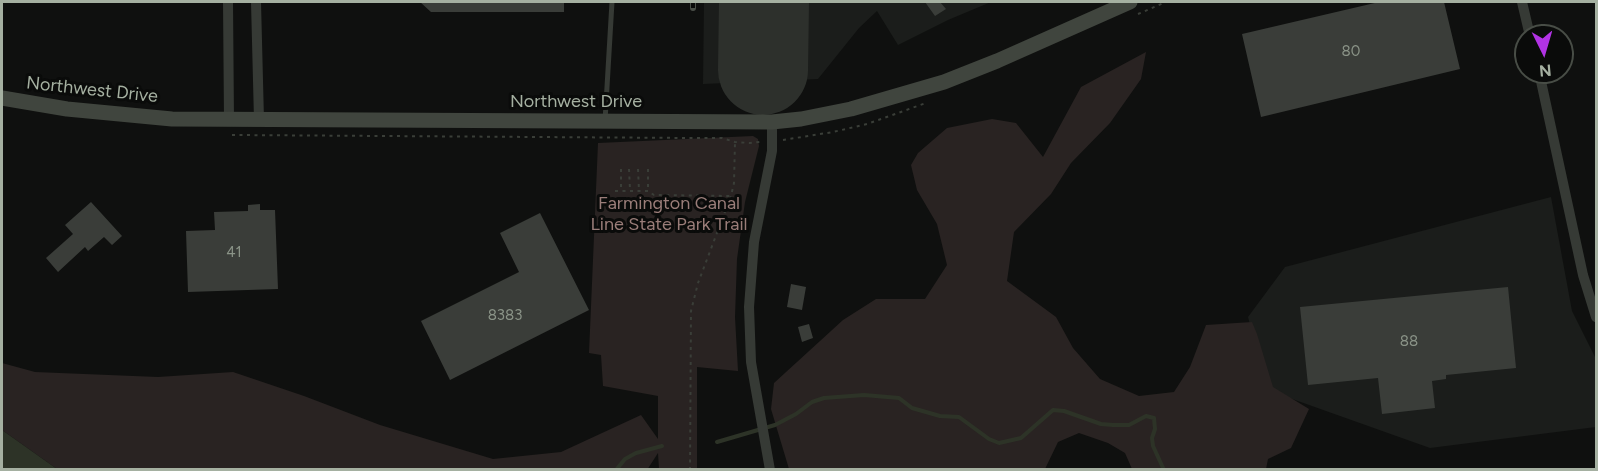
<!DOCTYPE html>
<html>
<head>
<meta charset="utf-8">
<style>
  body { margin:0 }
  #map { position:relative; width:1598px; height:471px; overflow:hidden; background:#0f100f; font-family:Figtree,sans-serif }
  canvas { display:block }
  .frame { position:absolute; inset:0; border:3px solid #a5b0a1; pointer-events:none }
  .north { position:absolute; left:1514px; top:24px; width:60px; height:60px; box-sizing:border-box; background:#0a0b0a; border:2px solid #484d46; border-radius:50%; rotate:175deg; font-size:16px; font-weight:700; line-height:24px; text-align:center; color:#a5b0a1 }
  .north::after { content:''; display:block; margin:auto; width:21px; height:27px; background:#b233e5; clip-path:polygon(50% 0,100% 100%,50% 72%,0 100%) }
</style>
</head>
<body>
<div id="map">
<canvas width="1598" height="471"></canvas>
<div class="frame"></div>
<div class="north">N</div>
</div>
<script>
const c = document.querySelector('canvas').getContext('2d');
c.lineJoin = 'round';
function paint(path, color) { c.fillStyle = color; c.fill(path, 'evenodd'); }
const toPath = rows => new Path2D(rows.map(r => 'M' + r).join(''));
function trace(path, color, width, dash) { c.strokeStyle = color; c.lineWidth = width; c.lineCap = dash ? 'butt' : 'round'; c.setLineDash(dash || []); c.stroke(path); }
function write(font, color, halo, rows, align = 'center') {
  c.font = font + ' Figtree,sans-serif'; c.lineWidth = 6; c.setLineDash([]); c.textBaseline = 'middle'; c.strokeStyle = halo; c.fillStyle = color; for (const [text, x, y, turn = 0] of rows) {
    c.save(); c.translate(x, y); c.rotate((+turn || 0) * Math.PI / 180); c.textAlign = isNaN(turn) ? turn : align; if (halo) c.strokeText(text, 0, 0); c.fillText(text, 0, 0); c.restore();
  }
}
paint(toPath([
  [704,2,991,2,948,20,898,45,877,11,859,28,818,79,703,84],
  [1551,197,1572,311,1596,359,1596,427,1430,448,1267,390,1248,317,1285,267]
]), '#1b1d1b');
paint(toPath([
  [1146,52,1141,79,1110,123,1071,163,1051,194,1014,232,1007,281,1056,317,1073,348,1100,379,1139,396,1174,392,1190,367,1206,325,1252,322,1257,334,1273,387,1309,409,1291,448,1268,459,1266,469,1132,469,1125,453,1108,443,1079,433,1058,442,1045,469,789,469,771,409,774,383,843,320,876,299,925,299,947,265,937,224,917,190,911,165,918,153,947,128,992,119,1016,123,1043,157,1081,87],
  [753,136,758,139,759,146,745,202,737,259,735,317,738,371,697,367,697,469,659,469,658,453,647,470,57,469,2,430,2,363,35,372,158,377,233,372,304,396,380,425,493,459,561,452,641,415,658,439,658,396,603,386,601,355,589,353,598,143]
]), '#292322');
paint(toPath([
  [2,430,57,469,2,469]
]), '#2d3327');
trace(toPath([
  [717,442,775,425,796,414,812,402,824,398,864,395,899,398,912,408,940,416,959,417,989,439,999,443,1021,438,1053,410,1064,411,1101,424,1113,425,1129,425,1146,416,1154,418,1155,429,1152,438,1153,446,1164,470],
  [616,470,625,459,636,453,662,446]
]), '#2d3327', 4);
trace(toPath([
  [763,70,764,2]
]), '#2d302c', 90);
paint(toPath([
  [420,2,564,2,564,12,431,12],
  [925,2,940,2,946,9,935,16],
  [1379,2,1444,2,1460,69,1261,117,1242,34],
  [91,202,122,236,112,245,104,237,88,251,85,247,58,272,46,258,73,234,65,225],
  [260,204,260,210,275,210,278,289,188,292,186,231,215,230,214,212,248,211,248,205],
  [540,213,589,310,450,380,421,321,519,272,500,233],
  [791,284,806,287,802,310,787,307],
  [1508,287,1516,368,1446,375,1446,379,1432,381,1435,408,1382,414,1378,378,1308,385,1300,307],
  [809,324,813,338,802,342,798,327]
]), '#3a3d39');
trace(toPath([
  [1138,14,1166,2],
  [232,135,690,138,722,138,735,142,750,143,760,142],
  [783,140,833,132,867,124,926,103],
  [621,169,621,191],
  [629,169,630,190],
  [638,169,639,191],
  [648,169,648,191],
  [615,191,648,191,654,195,731,196],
  [690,470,691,311,698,283,731,196,734,183,735,142]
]), '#3a3e38', 2, [3, 4.5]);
trace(toPath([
  [605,121,612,2]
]), '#363a35', 5);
trace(toPath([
  [228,2,229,120],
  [256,2,259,120],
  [1522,2,1530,36],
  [1539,72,1583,275,1596,317],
  [770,470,751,362,749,307,754,242,772,151,772,122]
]), '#363a35', 10);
trace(toPath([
  [2,98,67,109,172,119,772,122,801,119,851,109,944,82,997,61,1130,2]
]), '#40453e', 15);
const rail = toPath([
  [693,8,693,2]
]);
trace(rail, '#4b5049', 6);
trace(rail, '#0a0b0a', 4, [11]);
write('15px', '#8a9387', null, [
  ["80",1351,52],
  ["41",234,253],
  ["8383",505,316],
  ["88",1409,342]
]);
write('18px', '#a5b0a1', '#0a0b0a', [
  ["Northwest Drive",92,90,6],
  ["Northwest Drive",576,102]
]);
write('18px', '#9a7d79', '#0a0b0a', [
  ["Farmington Canal",669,204],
  ["Line State Park Trail",669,225]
]);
</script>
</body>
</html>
